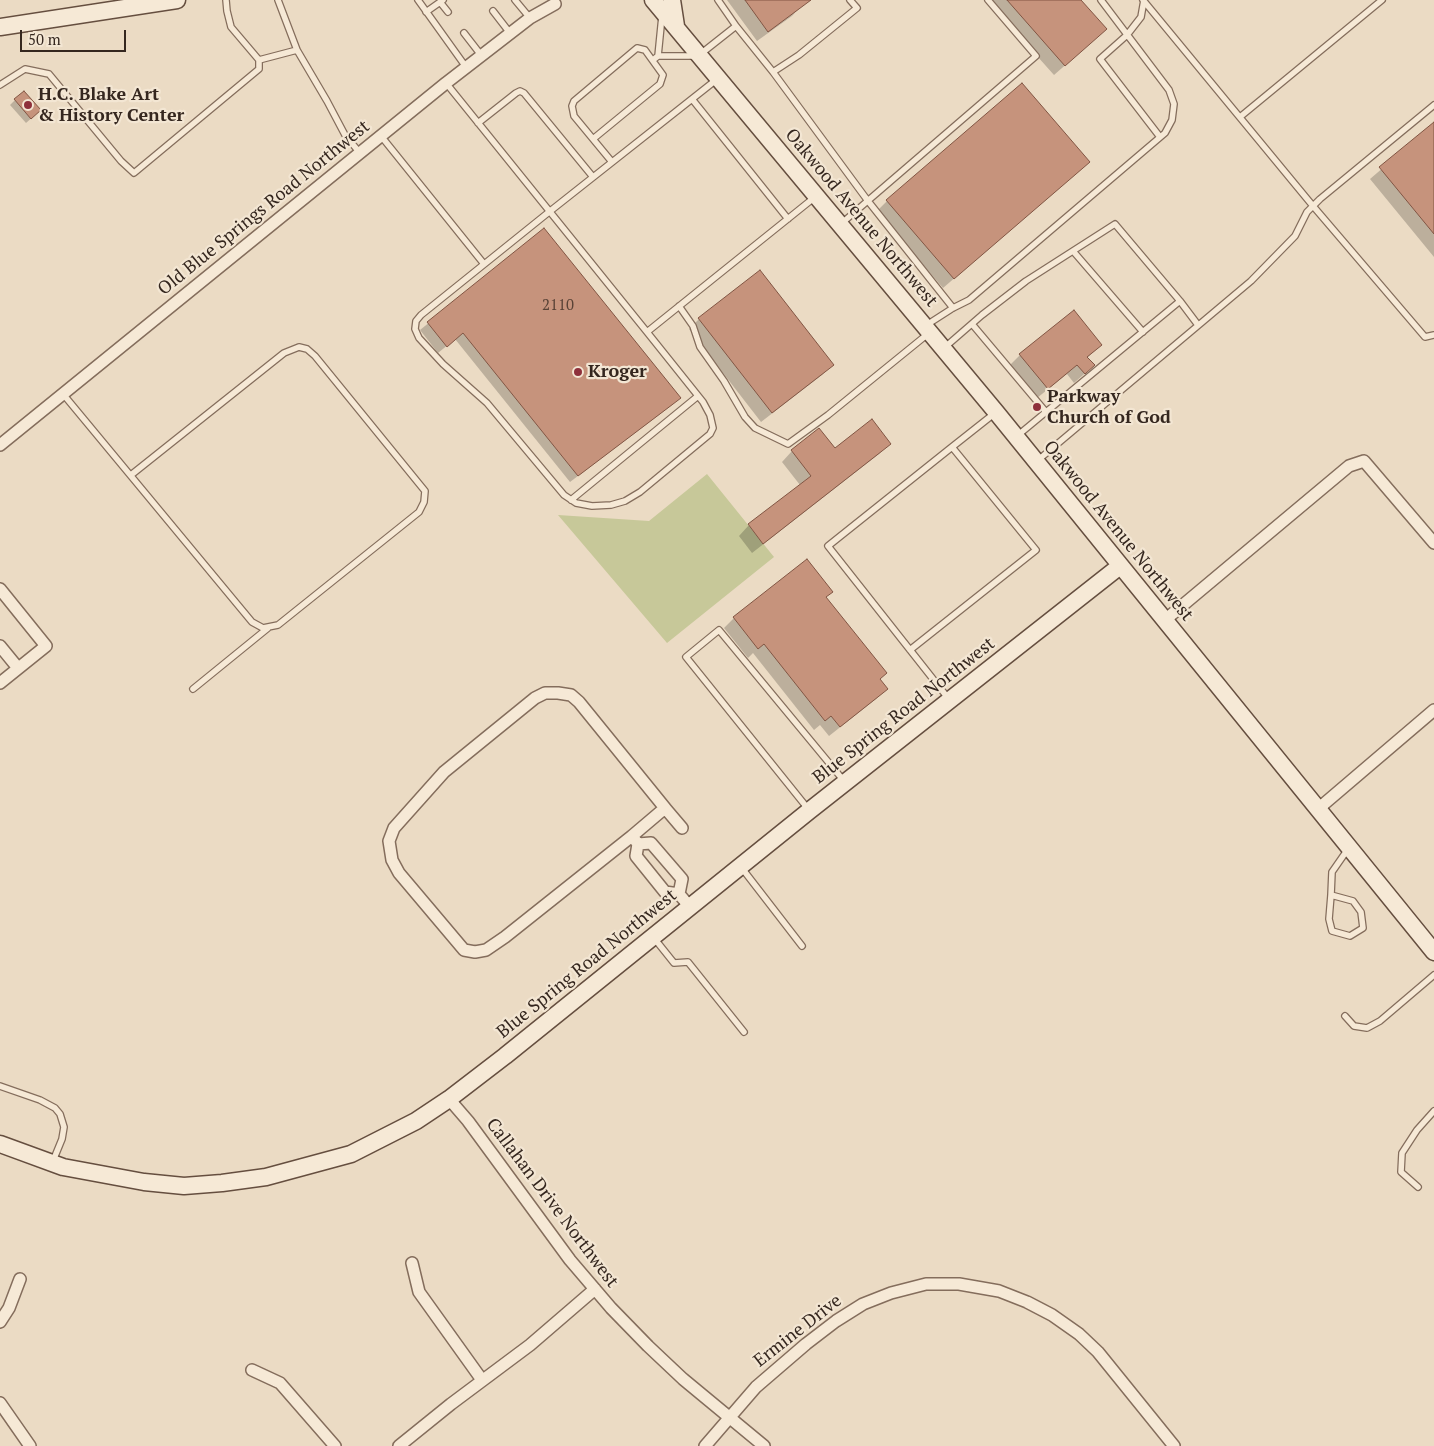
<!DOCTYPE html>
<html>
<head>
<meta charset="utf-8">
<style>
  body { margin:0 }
  #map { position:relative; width:1434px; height:1446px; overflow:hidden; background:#ebdbc4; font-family:"PT Serif",serif }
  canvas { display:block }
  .scale { position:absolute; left:20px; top:30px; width:106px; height:22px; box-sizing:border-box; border:2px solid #35271f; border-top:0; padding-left:6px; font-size:15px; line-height:18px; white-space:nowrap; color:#35271f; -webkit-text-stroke:4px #f3e6d3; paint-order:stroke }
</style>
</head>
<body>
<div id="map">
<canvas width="1434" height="1446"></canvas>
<div class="scale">50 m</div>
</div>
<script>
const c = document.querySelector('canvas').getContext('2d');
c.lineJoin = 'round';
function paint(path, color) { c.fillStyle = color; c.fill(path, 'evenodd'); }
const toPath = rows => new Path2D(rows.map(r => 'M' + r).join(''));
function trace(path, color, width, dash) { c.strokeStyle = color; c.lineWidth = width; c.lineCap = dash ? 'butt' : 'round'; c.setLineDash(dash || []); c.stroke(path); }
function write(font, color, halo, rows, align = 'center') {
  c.font = font + ' "PT Serif",serif'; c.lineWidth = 4.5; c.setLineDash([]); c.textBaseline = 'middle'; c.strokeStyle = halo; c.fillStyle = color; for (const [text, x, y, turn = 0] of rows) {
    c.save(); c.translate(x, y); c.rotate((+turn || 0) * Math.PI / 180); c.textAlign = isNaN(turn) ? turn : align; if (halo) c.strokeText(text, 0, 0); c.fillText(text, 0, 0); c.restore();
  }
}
paint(toPath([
  [707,474,774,557,667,643,558,515,649,521]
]), '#c7c899');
paint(toPath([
  [727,0,798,0,802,5,792,16,757,41],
  [987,0,1079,0,1095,39,1054,75],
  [15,100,35,115,26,123,10,105],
  [1434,124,1434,257,1370,179],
  [1078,172,943,288,877,211,887,201],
  [544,230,679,398,672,405,570,482,455,339,438,353,420,330],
  [699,319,832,365,822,375,761,422,689,329],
  [1101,345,1087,358,1093,365,1083,375,1074,383,1067,374,1037,398,1010,365,1020,355],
  [819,430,835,450,889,444,879,454,752,553,739,536,749,525,800,485,782,462,792,451],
  [831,592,825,598,886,689,876,699,829,736,820,725,814,730,753,653,748,658,724,628,734,618]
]), '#0003');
const building = toPath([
  [745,0,811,0,768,32,745,0],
  [1007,0,1081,0,1107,29,1065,66,1007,0],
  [1022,83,1090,162,954,279,886,200,1022,83],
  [24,91,41,110,31,119,14,99,24,91],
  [1434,122,1434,234,1379,167,1434,122],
  [544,228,681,398,578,476,463,333,447,347,427,322,544,228],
  [760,270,834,365,772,413,698,318,760,270],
  [1074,310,1102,345,1087,357,1095,365,1085,374,1077,365,1048,389,1019,354,1074,310],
  [872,419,891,444,763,544,748,524,811,476,791,450,819,428,835,448,872,419],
  [807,559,833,592,826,597,887,673,880,679,888,689,840,727,831,716,825,721,764,644,758,649,733,617,807,559]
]);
paint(building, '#c6937c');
trace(building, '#815543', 1);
const lane = toPath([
  [278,0,297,50,327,101,345,135,360,153],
  [418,0,466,67],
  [515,0,530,18],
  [718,0,736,26],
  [1143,0,1313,206,1425,337,1434,335],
  [1144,0,1141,17,1127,35,1100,59,1160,137],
  [440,2,448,12],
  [493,11,510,33],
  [426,12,443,0],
  [464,33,481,55],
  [658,56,662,16],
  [259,60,297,50],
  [653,60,658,56,698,56,736,26,773,72,868,201,953,308],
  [773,72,799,55,857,8,850,0],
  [446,83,647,332,815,197],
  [0,85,25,69,49,74,121,161,134,173,259,69,259,60,231,27,227,11,226,0],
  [692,99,788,219],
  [1240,117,1382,0],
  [478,123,516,93,520,91,524,93,593,177],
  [381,136,484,264],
  [593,139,660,84,663,75,645,50,637,48,574,101,572,106,574,116,612,162],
  [842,223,1036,56,988,0],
  [1073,251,1143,332],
  [1180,301,1198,325],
  [679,306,693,326,700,347,724,381,745,417,755,428,788,444,828,415,929,333],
  [972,324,1046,412],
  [925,326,953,308,969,300,1165,133,1172,120,1174,104,1169,90,1101,0],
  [647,332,703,402,710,415,713,428,710,434,640,492,625,501,611,505,592,506,576,503,564,495,487,403,443,364,419,338,415,329,416,321,421,315,549,212,716,80],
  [944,348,982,315,1026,281,1115,224,1180,301,1017,436],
  [63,394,252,622,263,628,278,625,419,512,424,502,425,491,315,356,307,349,299,347,284,353,131,475],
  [952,447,995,413],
  [1037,461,1251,281,1295,236,1307,212,1320,199,1434,105],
  [571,500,698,396],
  [910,650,1036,550,952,447,828,546,948,698],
  [193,689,268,628],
  [809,810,686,657,719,630,844,781],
  [741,867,802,946],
  [1331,895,1353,901,1361,912,1363,928,1350,936,1332,931,1329,919,1331,895],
  [1331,895,1332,872,1348,849],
  [654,938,674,963,688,962,744,1032],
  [1345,1016,1354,1026,1367,1028,1380,1021,1434,975],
  [0,1086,40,1100,55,1108,60,1114,64,1127,62,1139,53,1161],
  [1418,1187,1401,1172,1402,1153,1417,1130,1434,1111]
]);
const street = toPath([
  [0,445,446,83,530,18,555,4],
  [0,589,46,646,0,683],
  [1165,620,1349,466,1364,461,1434,543],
  [0,646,18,668],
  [665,808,682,828],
  [1318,809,1434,710],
  [632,836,665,808,579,702,571,695,558,693,545,693,535,698,444,772,394,828,389,841,392,860,399,873,464,950,475,952,486,950,505,937,632,836,638,844],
  [679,894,682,879,651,843,638,844,636,856,665,892,679,894,690,907],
  [449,1099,468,1121,570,1260,611,1308,648,1346,683,1379,764,1446],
  [412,1263,419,1292,482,1380],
  [0,1322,9,1308,20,1279],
  [252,1370,280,1383,335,1446],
  [0,1403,30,1446],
  [399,1446,451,1404,530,1345,595,1289],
  [705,1446,756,1387,806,1344,836,1321,863,1304,891,1293,926,1284,959,1284,999,1291,1027,1302,1052,1315,1079,1334,1098,1352,1174,1446]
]);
const secondary = toPath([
  [653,0,996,412,1434,952],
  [672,0,676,26],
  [0,27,177,0],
  [0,1144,63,1167,144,1182,184,1186,222,1183,266,1177,351,1154,416,1121,449,1099,505,1056,809,811,1120,566]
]);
trace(lane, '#846d5c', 8);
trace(street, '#846d5c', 14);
trace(secondary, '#654e3f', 19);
trace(lane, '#f6e9d6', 5.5);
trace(street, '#f6e9d6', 11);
trace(secondary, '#f6e9d6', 16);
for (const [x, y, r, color] of [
  [28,105,5,"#8e303b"],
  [578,372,5,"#8e303b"],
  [1037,407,5,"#8e303b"]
]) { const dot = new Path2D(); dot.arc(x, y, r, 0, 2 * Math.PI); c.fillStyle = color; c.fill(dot); trace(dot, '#f3e6d3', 2); }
write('15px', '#594236', null, [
  ["2110",558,306]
]);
write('bold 18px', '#35271f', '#f3e6d3', [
  ["H.C. Blake Art",38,95],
  ["& History Center",38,116],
  ["Kroger",588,372],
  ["Parkway",1047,397],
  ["Church of God",1047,418]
], 'left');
write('18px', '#35271f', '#f3e6d3', [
  ["Old Blue Springs Road Northwest",264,208,-39],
  ["Oakwood Avenue Northwest",861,218,50],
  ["Oakwood Avenue Northwest",1118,531,51],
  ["Blue Spring Road Northwest",904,711,-38],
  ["Blue Spring Road Northwest",587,964,-39],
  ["Callahan Drive Northwest",552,1203,53],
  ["Ermine Drive",798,1331,-38]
]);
</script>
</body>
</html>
